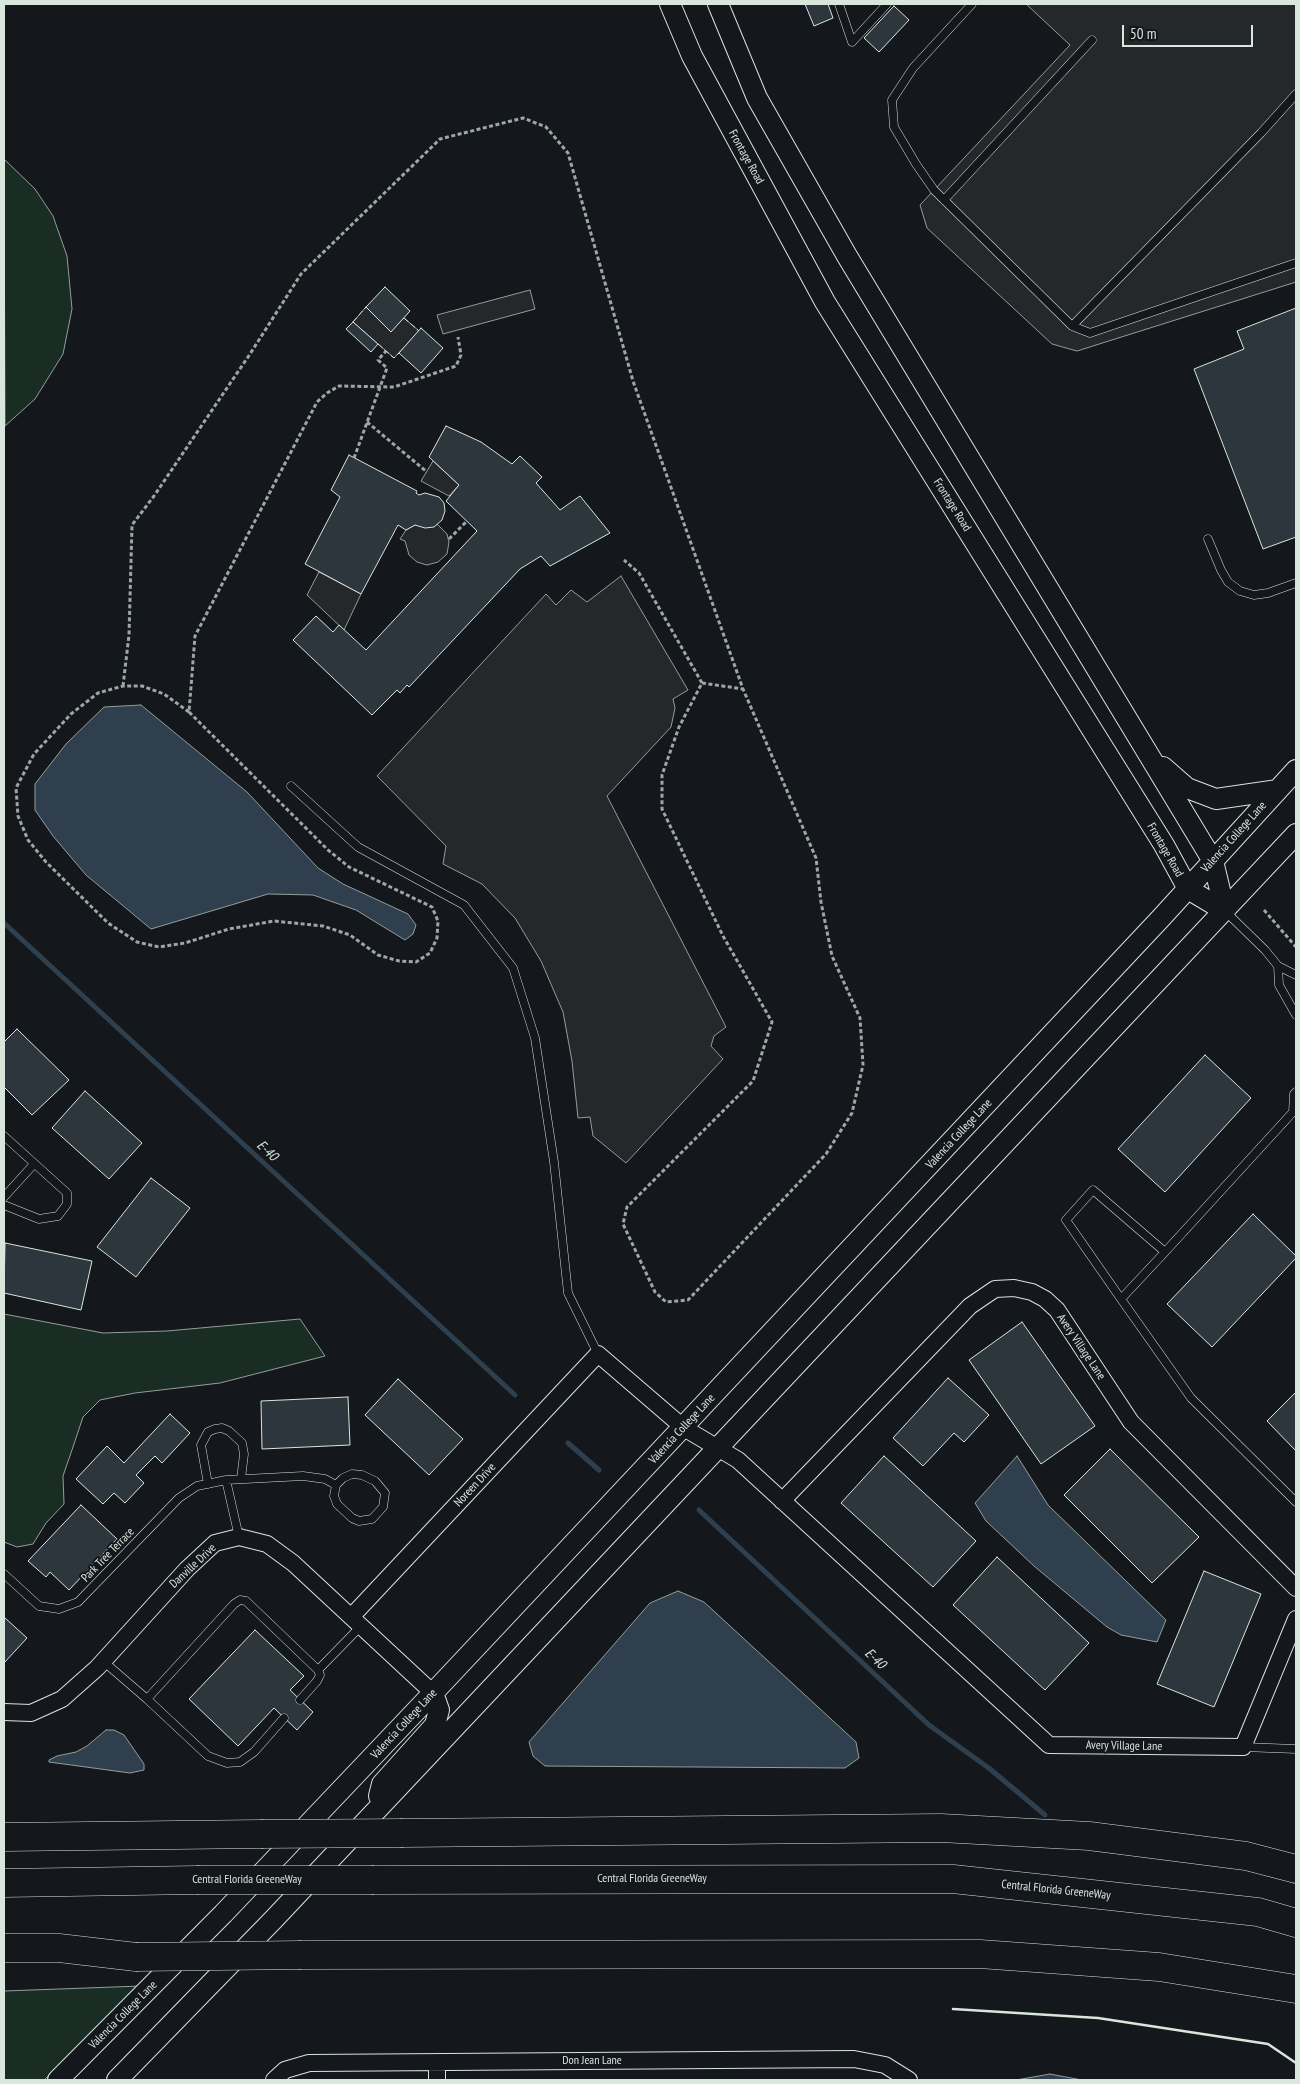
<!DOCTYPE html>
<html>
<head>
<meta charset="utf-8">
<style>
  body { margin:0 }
  #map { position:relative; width:1300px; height:2084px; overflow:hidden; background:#14181c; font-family:"PT Sans Narrow",sans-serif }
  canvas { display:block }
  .frame { position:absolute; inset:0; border:5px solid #d8e6dc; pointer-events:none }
  .scale { position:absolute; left:1122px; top:25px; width:131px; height:22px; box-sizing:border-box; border:2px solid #d8e6dc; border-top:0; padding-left:6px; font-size:15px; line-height:18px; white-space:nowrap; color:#d8e6dc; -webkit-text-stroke:4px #14181c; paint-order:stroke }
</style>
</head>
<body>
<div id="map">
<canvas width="1300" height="2084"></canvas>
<div class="frame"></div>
<div class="scale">50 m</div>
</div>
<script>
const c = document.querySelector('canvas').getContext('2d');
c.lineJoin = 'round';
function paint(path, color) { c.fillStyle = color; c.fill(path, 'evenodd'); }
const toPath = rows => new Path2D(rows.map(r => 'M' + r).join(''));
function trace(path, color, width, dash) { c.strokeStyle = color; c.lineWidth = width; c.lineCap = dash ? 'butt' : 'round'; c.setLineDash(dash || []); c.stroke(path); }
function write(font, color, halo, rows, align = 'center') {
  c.font = font + ' "PT Sans Narrow",sans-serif'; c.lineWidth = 4; c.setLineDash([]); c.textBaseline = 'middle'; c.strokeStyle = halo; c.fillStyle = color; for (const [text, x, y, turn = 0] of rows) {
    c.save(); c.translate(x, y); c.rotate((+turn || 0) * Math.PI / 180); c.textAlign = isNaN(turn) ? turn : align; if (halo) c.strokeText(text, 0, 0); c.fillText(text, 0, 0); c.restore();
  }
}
const green = toPath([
  [4,159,35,189,53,216,67,256,72,309,63,354,35,399,5,426,4,159],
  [4,1314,103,1333,167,1331,300,1319,325,1356,220,1383,135,1393,100,1400,83,1417,73,1447,63,1476,64,1504,46,1523,33,1544,17,1547,4,1542,4,1314],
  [141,1986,44,2080,4,2080,4,1991,141,1986]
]);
paint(green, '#1a2d24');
trace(green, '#939e99', 1);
const parking = toPath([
  [1026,4,1296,4,1296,282,1077,351,1052,344,927,228,920,205,1070,45,1026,4],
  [530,290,535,309,443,334,437,315,530,290],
  [366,307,391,331,404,318,419,331,394,358,353,322,366,307],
  [433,461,459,485,449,496,421,481,433,461],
  [437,524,447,534,449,542,447,554,438,562,427,565,417,562,409,555,405,541,400,539,406,530,415,525,437,524],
  [319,572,361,594,344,630,307,595,319,572],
  [621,576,688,690,673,699,675,708,671,727,607,796,726,1027,714,1036,711,1046,723,1059,626,1163,593,1136,590,1117,578,1118,572,1061,563,1012,541,961,515,918,482,884,443,864,446,846,377,776,546,594,556,605,571,590,587,602,621,576]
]);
paint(parking, '#24282b');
trace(parking, '#939e99', 1);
const water = toPath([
  [141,705,247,792,318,868,343,884,408,914,416,925,413,934,405,940,356,910,313,895,268,894,151,929,86,875,53,836,35,810,35,784,66,744,104,707,141,705],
  [1017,1456,1048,1505,1166,1620,1157,1642,1121,1635,1107,1627,1034,1566,986,1521,975,1503,1017,1456],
  [678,1591,704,1602,856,1742,859,1758,845,1768,545,1766,533,1756,529,1742,650,1603,678,1591],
  [106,1730,114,1730,124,1735,144,1764,144,1770,130,1773,49,1762,49,1760,57,1756,76,1752,87,1746,106,1730],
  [1050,2074,1082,2080,1016,2080,1050,2074]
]);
paint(water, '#2f3f4d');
trace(water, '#939e99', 1);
trace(toPath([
  [4,923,515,1395],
  [568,1443,599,1470],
  [699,1510,929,1725,990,1769,1045,1815]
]), '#2f3f4d', 5);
const building = toPath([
  [805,4,828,4,833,18,814,26,805,4],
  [894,6,909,20,879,52,864,38,894,6],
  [385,287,410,311,391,332,366,307,385,287],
  [1296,308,1296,537,1263,549,1194,369,1244,349,1237,331,1296,308],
  [353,322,378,344,371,352,346,329,353,322],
  [421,328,443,348,421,373,399,353,421,328],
  [446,426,481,442,512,464,520,456,542,477,536,483,560,510,580,496,610,533,550,566,541,556,520,569,409,687,407,685,400,693,397,690,372,715,293,640,316,616,333,632,339,625,366,650,477,531,446,501,459,485,429,457,446,426],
  [349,455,417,491,416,493,419,495,425,493,439,497,444,503,445,511,442,520,434,527,425,528,415,525,406,530,398,525,361,594,305,564,340,497,331,490,349,455],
  [17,1029,69,1080,32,1115,4,1087,4,1042,17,1029],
  [1205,1055,1251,1098,1165,1192,1118,1149,1205,1055],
  [85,1091,142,1143,109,1179,52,1128,85,1091],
  [151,1178,190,1208,136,1277,97,1247,151,1178],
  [1253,1214,1296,1256,1296,1258,1212,1347,1167,1304,1253,1214],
  [5,1243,92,1261,81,1310,4,1293,5,1243],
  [1022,1322,1095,1426,1041,1464,969,1360,1022,1322],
  [948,1378,989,1415,964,1442,954,1433,923,1466,893,1438,948,1378],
  [398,1379,463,1439,429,1475,365,1415,398,1379],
  [1296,1392,1296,1451,1267,1421,1296,1392],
  [348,1397,350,1445,262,1449,261,1401,348,1397],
  [170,1414,190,1433,162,1463,155,1456,136,1475,144,1483,125,1503,114,1493,103,1504,76,1479,107,1446,124,1463,170,1414],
  [1110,1449,1199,1537,1152,1583,1064,1495,1110,1449],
  [884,1456,976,1541,933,1587,841,1503,884,1456],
  [81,1505,117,1539,69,1590,50,1572,46,1577,28,1561,81,1505],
  [997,1557,1089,1643,1045,1690,953,1605,997,1557],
  [1204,1571,1261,1594,1214,1707,1157,1684,1204,1571],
  [4,1617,27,1638,4,1663,4,1617],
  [255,1630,304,1676,290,1690,313,1712,297,1730,274,1708,238,1746,189,1699,255,1630]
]);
paint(building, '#2c363c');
trace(building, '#d8e6dc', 1);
const service = toPath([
  [839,4,852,42,887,4],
  [972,4,913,68,892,100,894,127,916,164,934,190,1072,326,1090,333,1296,263],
  [944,200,1092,40],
  [1072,326,1261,133,1296,94],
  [1208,539,1221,570,1228,582,1240,591,1254,595,1268,593,1296,583],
  [291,786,358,847,464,905,513,968,535,1038,554,1162,568,1293,598,1354],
  [1225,911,1265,950,1278,966,1296,975],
  [1278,966,1279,985,1296,1015],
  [1296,1092,1294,1094,1293,1112,1296,1111],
  [4,1136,67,1193,67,1204,58,1216,39,1219,4,1205],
  [4,1197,34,1164],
  [1165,1252,1093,1190,1066,1220,1121,1299,1165,1252,1293,1112],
  [1121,1299,1191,1398,1296,1502],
  [352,1474,362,1475,375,1481,385,1493,383,1507,372,1519,359,1521,352,1518,337,1504,334,1496,336,1485,343,1478,352,1474],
  [226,1480,239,1537],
  [208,1484,201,1445,208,1432,215,1429,222,1428,229,1431,242,1443,244,1454,241,1479],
  [4,1574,39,1606,59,1609,78,1602,179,1498,197,1486,226,1480,303,1476,325,1479,336,1485],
  [103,1661,147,1699,234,1604,240,1600,246,1601,318,1670,361,1626],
  [147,1699,208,1756,227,1763,240,1762,254,1752,284,1718],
  [300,1700,317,1681,320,1675,318,1670],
  [1243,1747,1296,1749]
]);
const minor = toPath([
  [782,1501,970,1306,995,1289,1014,1288,1032,1292,1045,1299,1057,1310,1131,1422,1296,1588],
  [351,1617,598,1354,684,1428,738,1460,1049,1745,1243,1747,1296,1619],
  [4,1712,31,1713,62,1699,97,1668,187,1569,215,1543,239,1537,267,1544,293,1563,433,1693],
  [437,2062,437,2080],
  [274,2080,285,2070,309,2063,854,2059,885,2065,909,2080]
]);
const tertiary = toPath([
  [670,4,692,56,825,302,1164,845,1188,889,1225,911],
  [718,4,757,98,847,256,1213,861,1225,911],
  [1163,767,1187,788,1216,799,1278,790],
  [379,1796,382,1784,435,1725,439,1710,433,1693],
  [58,2080,223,1914,433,1693,1161,918,1296,770],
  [117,2080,273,1920,1296,834]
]);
const motorway = toPath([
  [403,1833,941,1828,1089,1836,1246,1856,1296,1869],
  [4,1837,261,1834],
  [374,1880,953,1879,1258,1912,1296,1923],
  [4,1883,197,1880],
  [4,1948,59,1948,136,1957],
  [301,1955,980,1954,1159,1967,1296,1989]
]);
trace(service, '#d8e6dc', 9);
trace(minor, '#d8e6dc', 18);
trace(tertiary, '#d8e6dc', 22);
trace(motorway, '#d8e6dc', 29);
trace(toPath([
  [367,422,427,472],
  [354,458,387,368,378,360,386,351],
  [449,539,467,521],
  [702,683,743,689],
  [123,686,129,635,132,525,154,496,250,354,301,274,440,139,523,118,546,127,568,153,633,381,743,689,816,858,821,902,832,956,860,1018,863,1065,852,1113,826,1154,688,1300,666,1302,655,1292,623,1224,627,1207,753,1081,772,1022,723,936,662,809,662,775,679,727,702,683,639,573,624,560],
  [189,712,164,694,142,686,123,686,98,693,71,714,34,754,16,788,18,816,28,840,46,862,108,923,137,942,159,947,185,943,229,929,274,921,323,926,350,935,378,955,399,961,416,962,430,953,437,938,438,921,432,907,349,867,328,850,189,712,195,636,317,402,327,393,339,386,394,387,456,366,461,355,458,337],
  [1264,910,1296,947]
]), '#9da8a2', 3, [4, 2.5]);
trace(service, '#14181c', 8);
trace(minor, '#14181c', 16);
trace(tertiary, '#14181c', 20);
trace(motorway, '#14181c', 28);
const motorwayBridge = toPath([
  [261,1834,403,1833],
  [197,1880,374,1880],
  [136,1957,301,1955]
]);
trace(motorwayBridge, '#d8e6dc', 29, []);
trace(motorwayBridge, '#14181c', 28);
trace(toPath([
  [404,318,419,331],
  [353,322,366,307],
  [378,344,394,358,399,353]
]), '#d8e6dc', 1, [6, 2.5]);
trace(toPath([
  [953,2009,1098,2018,1268,2044,1296,2063]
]), '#d8e6dc', 2.5);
write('12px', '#d8e6dc', '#14181c', [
  ["Frontage Road",746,157,61],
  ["Frontage Road",952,505,58],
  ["Valencia College Lane",1234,837,-48],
  ["Frontage Road",1165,850,60],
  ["Valencia College Lane",959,1134,-47],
  ["Avery Village Lane",1081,1347,56],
  ["Valencia College Lane",682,1429,-47],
  ["Noreen Drive",475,1485,-47],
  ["Park Tree Terrace",108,1555,-46],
  ["Danville Drive",193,1566,-43],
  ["Valencia College Lane",404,1724,-47],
  ["Avery Village Lane",1124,1746,1],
  ["Central Florida GreeneWay",652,1879],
  ["Central Florida GreeneWay",247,1880],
  ["Central Florida GreeneWay",1056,1890,6],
  ["Valencia College Lane",123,2015,-45],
  ["Don Jean Lane",592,2061]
]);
write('italic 14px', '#d8e6dc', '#14181c', [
  ["E-40",267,1151,43],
  ["E-40",875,1659,43]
]);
</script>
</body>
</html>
